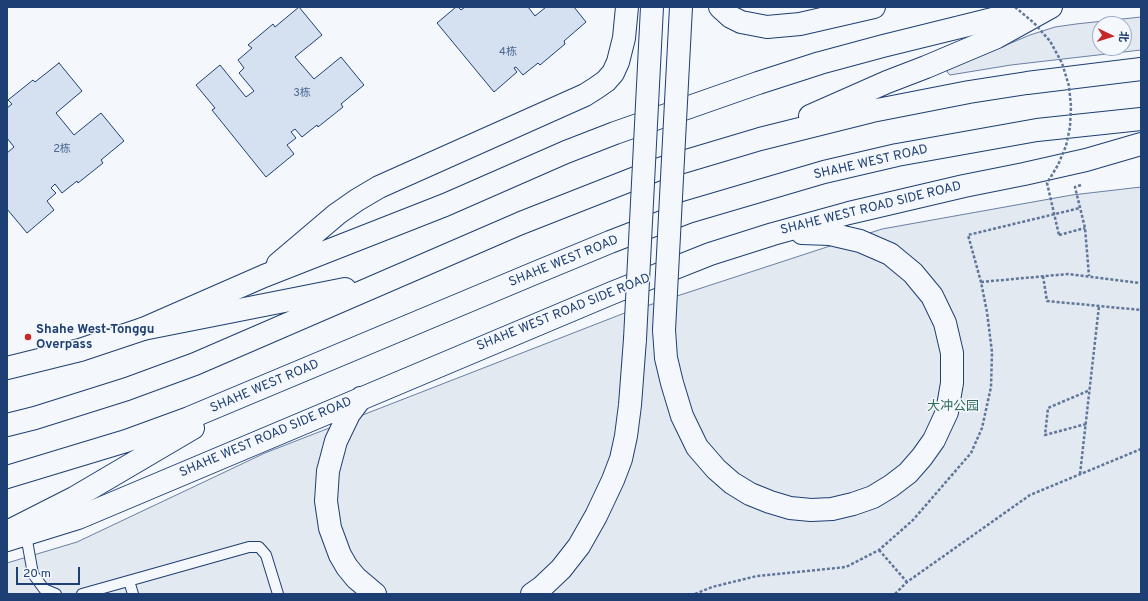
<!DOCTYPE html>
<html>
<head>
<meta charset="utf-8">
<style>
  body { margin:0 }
  #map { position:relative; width:1148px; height:601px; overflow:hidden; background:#f4f7fb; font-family:Overpass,"Noto Sans SC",sans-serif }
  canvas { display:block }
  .frame { position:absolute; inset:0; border:8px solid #1d3f73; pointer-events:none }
  .north { position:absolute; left:1092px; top:16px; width:40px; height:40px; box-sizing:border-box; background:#f4f7fb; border:1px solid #9eadc5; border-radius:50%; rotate:94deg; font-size:11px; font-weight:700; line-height:16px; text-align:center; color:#1d3f73 }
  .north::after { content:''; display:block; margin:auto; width:14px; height:18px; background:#c62828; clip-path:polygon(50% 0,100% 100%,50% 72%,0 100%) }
  .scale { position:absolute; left:16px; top:567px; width:64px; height:18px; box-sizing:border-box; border:2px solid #1d3f73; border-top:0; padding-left:5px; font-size:12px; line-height:14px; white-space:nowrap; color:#1d3f73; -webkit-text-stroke:3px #f4f7fb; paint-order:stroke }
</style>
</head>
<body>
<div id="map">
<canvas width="1148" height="601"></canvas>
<div class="frame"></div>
<div class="north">北</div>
<div class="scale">20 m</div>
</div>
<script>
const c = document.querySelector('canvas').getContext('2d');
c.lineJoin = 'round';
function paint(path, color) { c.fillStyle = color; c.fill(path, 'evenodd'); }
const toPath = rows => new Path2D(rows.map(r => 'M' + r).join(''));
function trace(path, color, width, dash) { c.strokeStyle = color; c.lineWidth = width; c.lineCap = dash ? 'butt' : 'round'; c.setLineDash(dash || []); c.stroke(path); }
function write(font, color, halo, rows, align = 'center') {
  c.font = font + ' Overpass,"Noto Sans SC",sans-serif'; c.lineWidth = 3; c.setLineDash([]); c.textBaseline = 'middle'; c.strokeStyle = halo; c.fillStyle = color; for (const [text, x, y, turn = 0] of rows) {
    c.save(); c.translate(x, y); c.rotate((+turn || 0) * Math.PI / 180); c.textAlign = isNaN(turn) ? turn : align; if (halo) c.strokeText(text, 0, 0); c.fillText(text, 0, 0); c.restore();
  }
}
const green = toPath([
  [1141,17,1141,50,1011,65,950,75,948,73,947,71,949,69,1030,35,1055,27,1076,24,1141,17],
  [1100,24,1124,24,1124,48,1100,48,1100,24],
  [1141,187,1141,594,7,594,7,563,77,542,265,453,622,314,882,229,1072,195,1141,187]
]);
paint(green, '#e3e9f0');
trace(green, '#687fa3', 1);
const building = toPath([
  [299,7,322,35,295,57,314,79,341,57,364,85,341,104,343,107,318,127,317,125,302,137,295,129,291,132,296,138,287,145,294,154,266,177,212,110,215,108,196,85,220,65,246,97,254,91,239,73,244,68,238,60,252,48,248,45,273,24,275,27,299,7],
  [456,7,458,7,461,10,465,7,528,7,535,16,546,7,574,7,586,22,564,41,565,44,540,65,538,63,523,75,516,67,514,68,517,72,494,92,437,23,456,7],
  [59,63,82,91,56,113,74,135,101,113,124,141,101,160,103,163,78,183,77,181,62,193,55,184,51,188,56,193,47,201,54,210,27,233,7,209,7,153,14,147,7,138,7,108,12,104,8,100,33,80,35,82,59,63]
]);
paint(building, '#d5e0f0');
trace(building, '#1d3f73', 1);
const lane = toPath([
  [26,535,33,574,44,589,56,594],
  [129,581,133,594],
  [82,594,249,547,259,547,266,555,278,594]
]);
const secondary = toPath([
  [720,7,731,17,741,22,767,27,800,24,874,7],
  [278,264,337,214,357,200,379,187,585,95,596,88,606,81,613,73,618,62,624,38,627,7],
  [664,330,666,358,672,383,682,416,697,447,716,469,732,483,750,494,770,502,790,508,811,510,832,509,853,504,873,497,891,486,908,473,922,457,934,440,947,412,952,383,952,353,945,323,932,296,913,273,890,254,860,241,830,234,802,233],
  [7,368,80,350,143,329,264,276,445,205,566,152,615,133,758,83,820,63,883,46,1041,7],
  [361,398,349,414,336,441,328,471,326,501,330,528,340,555,347,567,356,578,375,594],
  [7,540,78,518,612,293,710,254,773,234,849,213,964,186,1024,174,1086,160,1141,144],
  [532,594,542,587,561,569,579,546,596,516,613,480,621,459,626,436,630,405,635,339]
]);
const primary = toPath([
  [810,116,887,82,926,67,997,37,1051,7],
  [143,329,345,289],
  [7,425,35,418,127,389,195,364,521,223,656,170,760,139,872,111,969,92,1027,83,1141,69],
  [7,477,126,441,189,418,535,273,610,242,688,212,824,172,897,155,1037,130,1141,119],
  [7,532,74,498,193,428]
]);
trace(lane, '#1d3f73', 12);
trace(secondary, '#1d3f73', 24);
trace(primary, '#1d3f73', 24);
trace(toPath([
  [1081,185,1075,187,1085,228,1089,276],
  [1059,235,1085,228],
  [1043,276,1047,301,1141,310],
  [981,282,1068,274,1140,283],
  [1086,424,1045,435,1048,408,1090,390],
  [1080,474,1099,306],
  [879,550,907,582],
  [695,594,712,587,757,576,846,567,879,550,913,520,971,453,982,428,991,387,992,352,987,312,981,282,968,235,1080,208],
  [895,594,907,582,1030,495,1141,449]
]), '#5e769c', 2.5, [3, 2]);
trace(lane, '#f4f7fb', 10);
trace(secondary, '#f4f7fb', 22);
trace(primary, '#f4f7fb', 22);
const secondaryBridge = toPath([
  [664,330,681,7],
  [635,339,652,7]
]);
trace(secondaryBridge, '#1d3f73', 24, []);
trace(toPath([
  [1015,7,1034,23,1050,41,1062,63,1069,86,1071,106,1070,127,1066,146,1058,165,1047,183,1059,235]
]), '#5e769c', 2.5, [3, 2]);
trace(secondaryBridge, '#f4f7fb', 22);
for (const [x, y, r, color] of [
  [28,337,4,"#c62828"]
]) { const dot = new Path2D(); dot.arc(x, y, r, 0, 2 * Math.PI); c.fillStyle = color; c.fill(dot); trace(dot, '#f4f7fb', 1.5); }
write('11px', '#4b6792', null, [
  ["4栋",508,53],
  ["3栋",302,94],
  ["2栋",62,150]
]);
write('13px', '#1d3f73', '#f4f7fb', [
  ["SHAHE WEST ROAD",871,163,-13],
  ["SHAHE WEST ROAD SIDE ROAD",871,209,-14],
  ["SHAHE WEST ROAD",564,262,-22],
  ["SHAHE WEST ROAD SIDE ROAD",564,313,-22],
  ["SHAHE WEST ROAD",265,387,-23],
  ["SHAHE WEST ROAD SIDE ROAD",266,438,-23]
]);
write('bold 13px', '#1d3f73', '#f4f7fb', [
  ["Shahe West-Tonggu",36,330],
  ["Overpass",36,345]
], 'left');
write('13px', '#2c6c60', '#f4f7fb', [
  ["大冲公园",953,407]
]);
</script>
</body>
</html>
